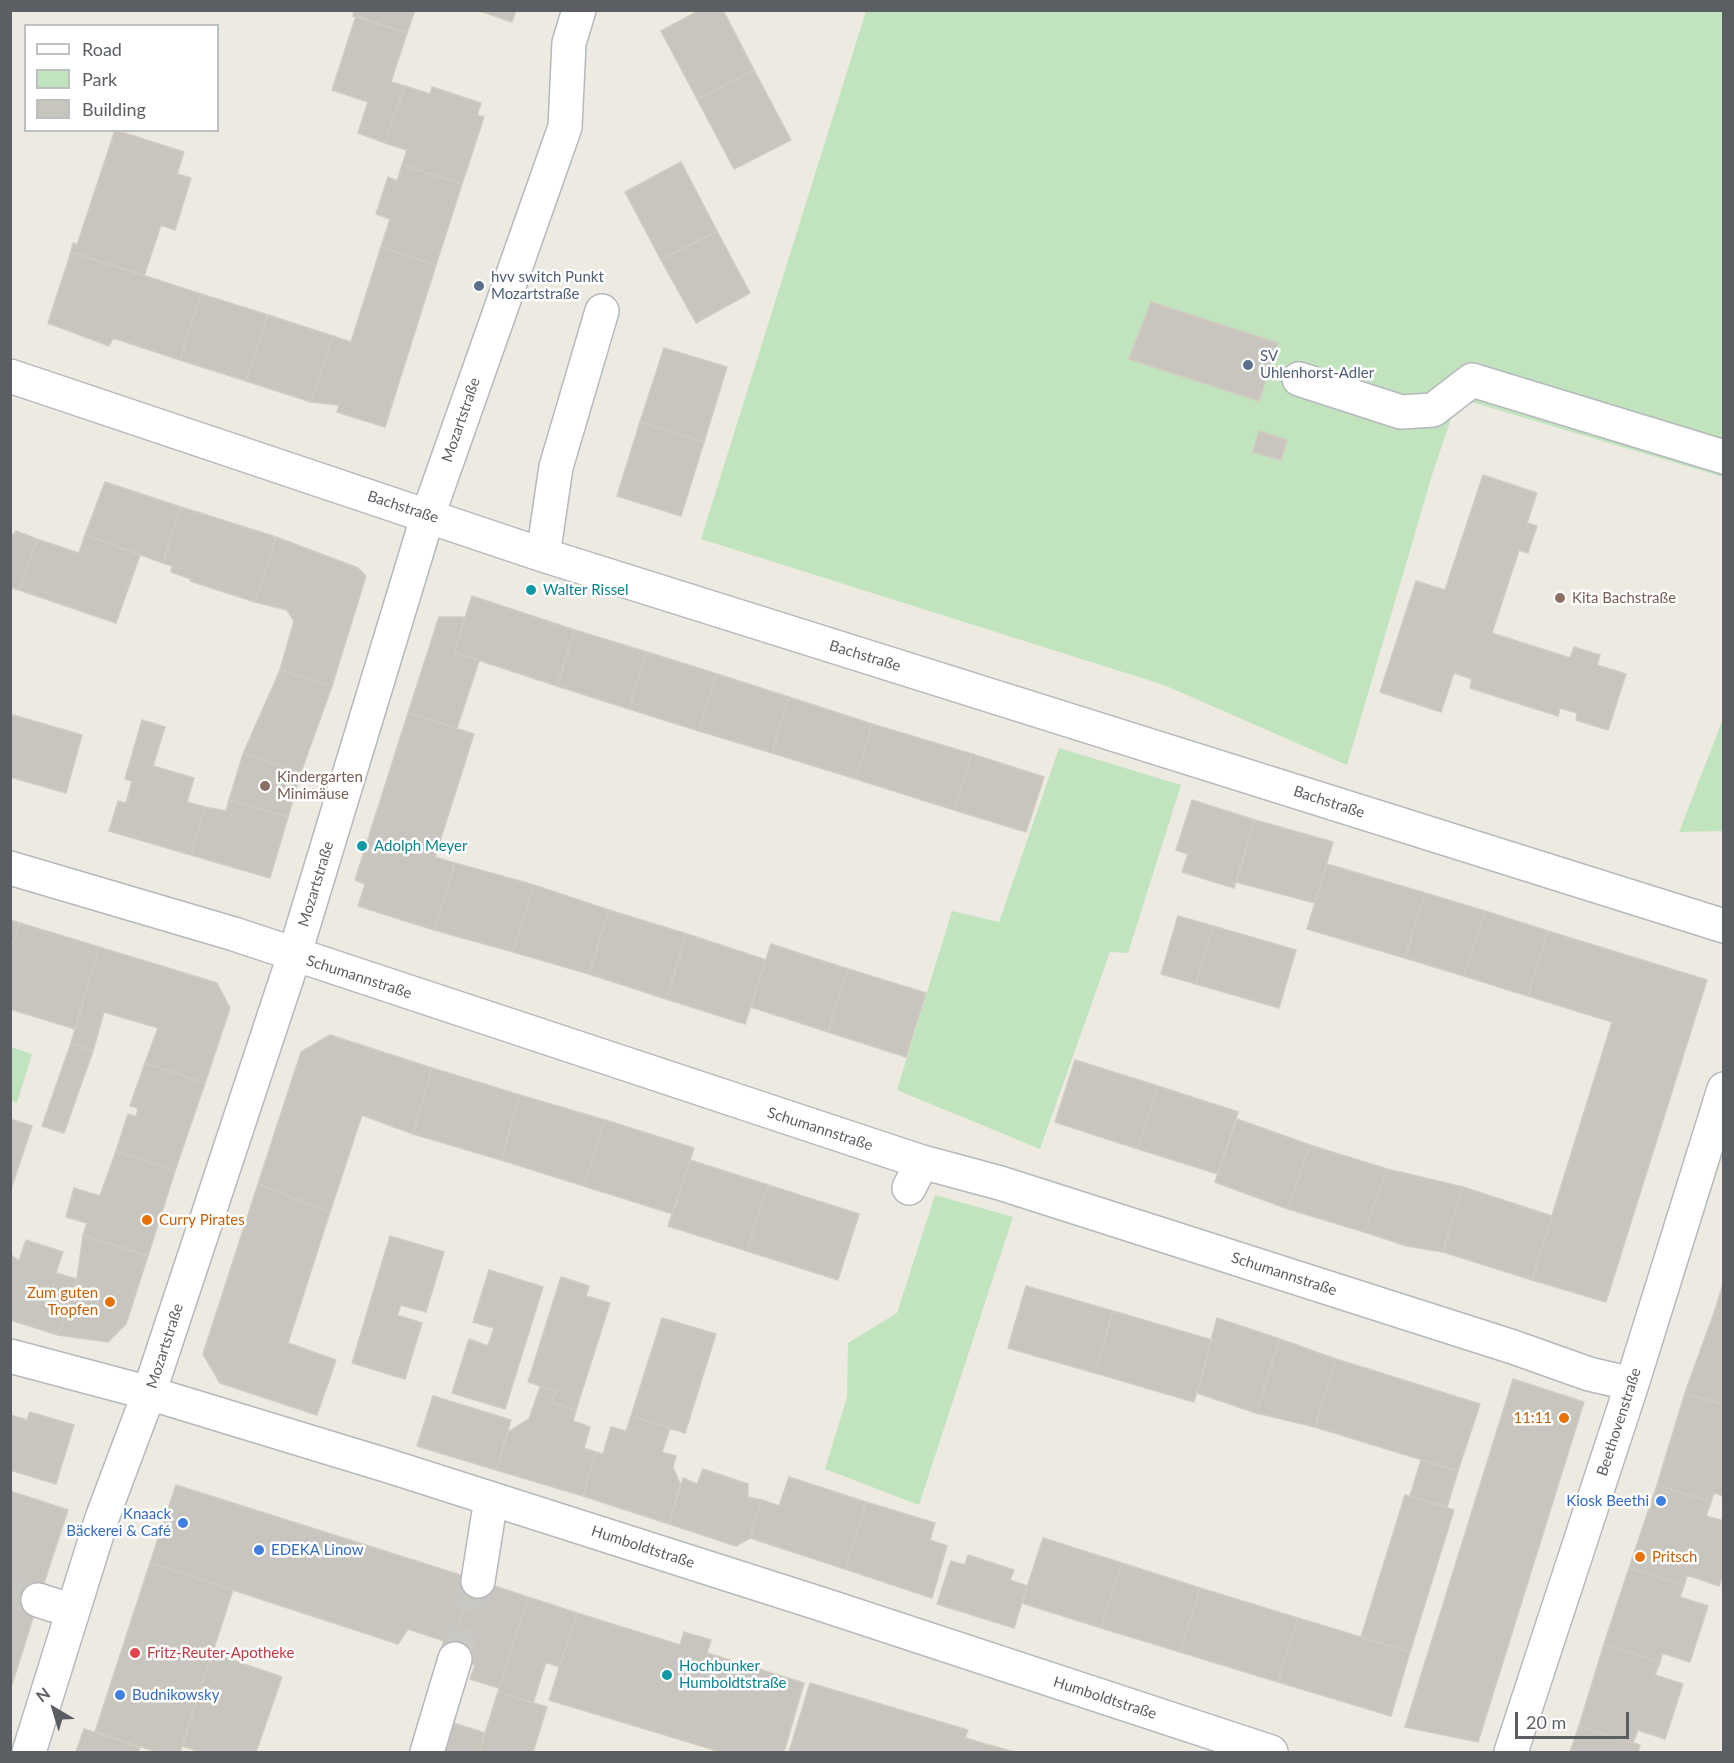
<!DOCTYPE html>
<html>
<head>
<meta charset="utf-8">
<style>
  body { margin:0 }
  #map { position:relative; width:1734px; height:1763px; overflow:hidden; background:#edeae2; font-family:Lato,sans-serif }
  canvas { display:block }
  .frame { position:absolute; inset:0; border:12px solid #5b5f63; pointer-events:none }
  .legend { position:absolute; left:24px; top:24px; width:195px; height:108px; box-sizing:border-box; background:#fff; border:2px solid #bdbfc1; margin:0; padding:8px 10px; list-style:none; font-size:18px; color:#5b5f63 }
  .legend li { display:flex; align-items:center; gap:12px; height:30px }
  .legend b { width:30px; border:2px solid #bdbfc1 }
  .north { position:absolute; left:24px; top:1679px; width:60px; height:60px; -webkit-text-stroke:4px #fff; paint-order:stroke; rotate:322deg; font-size:16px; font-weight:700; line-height:24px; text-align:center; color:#5b5f63 }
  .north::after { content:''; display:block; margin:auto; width:21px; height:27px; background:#5b5f63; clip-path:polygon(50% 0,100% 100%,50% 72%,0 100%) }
  .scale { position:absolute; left:1515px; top:1712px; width:114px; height:27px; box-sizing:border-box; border:3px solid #5b5f63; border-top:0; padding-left:8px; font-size:18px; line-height:21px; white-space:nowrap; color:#5b5f63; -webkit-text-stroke:4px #fff; paint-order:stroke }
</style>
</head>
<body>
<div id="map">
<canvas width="1734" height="1763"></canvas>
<div class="frame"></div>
<ul class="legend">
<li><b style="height:8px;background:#fff"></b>Road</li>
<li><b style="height:16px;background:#c1e4bf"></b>Park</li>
<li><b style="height:16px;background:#c8c5bf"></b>Building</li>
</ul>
<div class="north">N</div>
<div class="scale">20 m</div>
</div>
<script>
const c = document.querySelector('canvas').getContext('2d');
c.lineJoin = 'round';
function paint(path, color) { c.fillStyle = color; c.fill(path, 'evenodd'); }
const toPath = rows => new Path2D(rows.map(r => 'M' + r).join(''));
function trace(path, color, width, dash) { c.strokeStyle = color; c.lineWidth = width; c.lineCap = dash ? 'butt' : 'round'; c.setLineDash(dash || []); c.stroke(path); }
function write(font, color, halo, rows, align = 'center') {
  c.font = font + ' Lato,sans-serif'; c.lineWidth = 5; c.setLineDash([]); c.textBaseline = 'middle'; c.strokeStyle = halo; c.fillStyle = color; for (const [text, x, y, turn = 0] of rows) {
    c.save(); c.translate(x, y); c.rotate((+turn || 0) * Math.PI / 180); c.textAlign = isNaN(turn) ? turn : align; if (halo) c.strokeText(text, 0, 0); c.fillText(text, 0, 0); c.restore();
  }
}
paint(toPath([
  [866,11,1723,11,1723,477,1458,398,1433,472,1347,765,1164,685,701,539],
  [1723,719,1723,831,1679,832],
  [1059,748,1181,785,1128,953,1110,952,1040,1149,897,1090,952,911,999,922],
  [11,1047,32,1054,17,1103,11,1100],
  [935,1195,1013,1217,919,1505,825,1469,847,1397,848,1343,897,1313]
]), '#c1e4bf');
const building = toPath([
  [354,10,415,10,407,33,353,16,354,10],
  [477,10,516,10,512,22,477,10],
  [700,10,723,10,754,70,697,99,661,31,700,10],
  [356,16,407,33,391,82,405,86,385,143,358,133,368,102,332,90,356,16],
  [754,70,791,140,734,169,697,99,754,70],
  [405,86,430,94,432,87,481,103,477,115,484,117,462,184,402,165,407,150,385,143,405,86],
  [115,130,184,152,177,174,191,178,175,230,161,225,144,276,71,252,73,243,77,245,115,130],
  [681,162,717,231,661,260,625,192,681,162],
  [402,165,462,184,436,265,381,247,390,219,376,214,388,177,397,181,402,165],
  [717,231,750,293,696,323,661,260,717,231],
  [381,247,436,265,385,427,337,412,339,405,311,402,333,336,351,342,381,247],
  [71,252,201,294,180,360,113,338,109,346,48,323,71,252],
  [201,294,268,315,246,381,180,360,201,294],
  [1151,302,1278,343,1259,401,1129,359,1151,302],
  [268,315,333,336,311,402,246,381,268,315],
  [664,348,727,367,704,442,640,422,664,348],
  [640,422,704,442,681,516,617,496,640,422],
  [1259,431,1287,440,1281,460,1253,452,1259,431],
  [1483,475,1537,493,1527,523,1537,526,1528,553,1519,550,1492,633,1570,658,1574,647,1600,655,1597,665,1626,674,1608,730,1576,720,1577,713,1560,708,1558,716,1470,688,1472,679,1454,673,1441,712,1380,692,1416,581,1445,590,1483,475],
  [105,482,181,507,163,563,85,535,105,482],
  [181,507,276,537,255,602,190,581,191,579,171,572,172,566,163,563,181,507],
  [16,531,37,539,19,590,10,587,10,533,14,535,16,531],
  [85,535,140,555,116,623,19,590,37,539,79,553,85,535],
  [276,537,358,568,366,576,332,686,280,670,294,621,287,610,255,602,276,537],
  [472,596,575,630,557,686,454,652,472,596],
  [439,617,465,617,454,652,479,661,457,728,408,713,439,617],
  [575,630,647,652,629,709,557,686,575,630],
  [647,652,717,674,699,731,629,709,647,652],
  [280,670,332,686,301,772,243,754,280,670],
  [717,674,789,697,772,753,699,731,717,674],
  [789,697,872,724,856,779,772,753,789,697],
  [408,713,474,734,435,857,455,863,434,930,358,906,365,884,355,880,408,713],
  [13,715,82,735,66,793,10,777,10,723,13,715],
  [142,720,165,727,153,766,194,778,187,802,205,807,191,855,109,831,118,801,126,803,132,781,125,779,142,720],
  [872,724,972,754,954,810,856,779,872,724],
  [243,754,301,772,288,817,229,800,243,754],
  [972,754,1044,777,1026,832,954,810,972,754],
  [229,800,288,817,270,878,191,855,205,807,226,811,229,800],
  [1192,800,1255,820,1234,888,1182,872,1188,854,1176,850,1192,800],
  [1255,820,1333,842,1315,903,1236,882,1255,820],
  [455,863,534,885,513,952,434,930,455,863],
  [1327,864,1425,893,1405,958,1307,929,1327,864],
  [534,885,609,910,589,974,513,952,534,885],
  [1425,893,1485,911,1464,976,1405,958,1425,893],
  [609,910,687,934,666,999,589,974,609,910],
  [1485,911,1548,931,1528,996,1464,976,1485,911],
  [1178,916,1213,926,1196,984,1161,974,1178,916],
  [10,920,20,923,10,952,10,920],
  [20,923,99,947,75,1029,10,1009,10,952,20,923],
  [1213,926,1296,950,1279,1008,1196,984,1213,926],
  [1548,931,1707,980,1606,1302,1532,1280,1612,1022,1528,996,1548,931],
  [687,934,766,960,745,1024,666,999,687,934],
  [771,944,848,969,828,1032,751,1007,771,944],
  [99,947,217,983,230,1008,205,1083,145,1063,158,1028,104,1012,93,1051,71,1043,99,947],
  [848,969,926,993,906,1057,828,1032,848,969],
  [330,1035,432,1068,413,1134,362,1115,330,1212,258,1184,301,1052,330,1035],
  [71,1043,93,1051,64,1133,42,1126,71,1043],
  [1075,1060,1158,1086,1138,1149,1055,1122,1075,1060],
  [145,1063,205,1083,175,1171,116,1151,128,1114,136,1117,138,1108,130,1106,145,1063],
  [432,1068,520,1095,501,1160,413,1134,432,1068],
  [1158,1086,1238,1112,1218,1174,1138,1149,1158,1086],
  [520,1095,605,1120,584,1186,501,1160,520,1095],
  [10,1119,32,1126,10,1192,10,1119],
  [1237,1119,1310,1145,1288,1209,1215,1182,1237,1119],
  [605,1120,694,1148,673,1214,584,1186,605,1120],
  [1310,1145,1387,1169,1364,1232,1288,1209,1310,1145],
  [116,1151,175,1171,148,1256,83,1235,87,1223,66,1217,74,1188,100,1196,116,1151],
  [690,1160,768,1185,747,1251,668,1226,690,1160],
  [1387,1169,1463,1187,1443,1252,1407,1246,1364,1232,1387,1169],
  [258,1184,330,1212,288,1343,336,1360,317,1415,220,1383,203,1354,258,1184],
  [768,1185,859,1214,838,1280,747,1251,768,1185],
  [1463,1187,1552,1216,1532,1280,1443,1252,1463,1187],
  [83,1235,148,1256,126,1324,108,1342,58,1335,77,1279,83,1235],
  [390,1236,444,1252,426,1312,401,1305,397,1315,422,1323,405,1379,352,1363,390,1236],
  [26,1240,63,1252,56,1273,77,1279,58,1335,10,1320,10,1254,19,1261,26,1240],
  [489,1270,543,1287,505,1409,452,1393,469,1339,488,1346,494,1328,473,1322,489,1270],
  [561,1277,589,1286,586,1296,610,1303,576,1410,552,1402,556,1391,528,1382,561,1277],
  [1724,1281,1724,1313,1715,1310,1724,1281],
  [1026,1286,1113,1311,1095,1373,1008,1348,1026,1286],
  [1715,1310,1724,1313,1724,1405,1685,1393,1715,1310],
  [1113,1311,1212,1340,1194,1402,1095,1373,1113,1311],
  [662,1318,716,1334,685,1433,631,1416,662,1318],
  [1217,1318,1280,1339,1256,1413,1197,1393,1217,1318],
  [1280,1339,1336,1359,1315,1427,1256,1413,1280,1339],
  [1336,1359,1480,1404,1458,1471,1315,1427,1336,1359],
  [1513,1379,1584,1402,1478,1742,1405,1727,1513,1379],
  [540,1387,556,1391,552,1402,576,1410,573,1421,590,1427,584,1448,596,1452,583,1496,496,1470,508,1432,529,1419,540,1387],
  [1685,1393,1724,1405,1724,1496,1714,1493,1711,1502,1657,1485,1685,1393],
  [433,1396,511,1420,496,1470,417,1446,433,1396],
  [30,1412,74,1425,56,1484,10,1470,10,1415,27,1420,30,1412],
  [631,1416,670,1428,662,1452,676,1456,673,1467,680,1484,669,1524,583,1496,596,1452,603,1454,611,1427,626,1431,631,1416],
  [1421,1460,1458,1471,1447,1507,1410,1496,1421,1460],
  [703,1469,748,1484,748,1497,762,1500,750,1538,736,1546,669,1524,683,1478,697,1484,703,1469],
  [789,1477,866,1502,845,1569,750,1538,762,1500,779,1506,789,1477],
  [176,1485,473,1579,453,1644,408,1629,398,1644,150,1563,176,1485],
  [1657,1485,1711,1502,1706,1516,1724,1521,1724,1572,1719,1586,1687,1575,1684,1586,1629,1568,1657,1485],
  [10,1491,68,1510,41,1592,10,1583,10,1491],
  [1405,1495,1454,1510,1410,1652,1361,1637,1405,1495],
  [866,1502,935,1523,930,1540,947,1546,932,1598,845,1569,866,1502],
  [1043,1538,1122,1563,1101,1628,1022,1603,1043,1538],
  [968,1555,1014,1570,1010,1580,1027,1586,1014,1628,937,1604,951,1561,965,1565,968,1555],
  [150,1563,233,1590,180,1752,157,1752,95,1732,150,1563],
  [1122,1563,1200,1588,1180,1652,1101,1628,1122,1563],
  [1629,1568,1684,1586,1680,1597,1708,1606,1690,1662,1662,1653,1660,1662,1604,1644,1629,1568],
  [473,1579,528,1597,499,1688,470,1679,475,1665,449,1656,473,1579],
  [10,1583,41,1592,17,1669,10,1667,10,1583],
  [1200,1588,1298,1618,1278,1682,1180,1652,1200,1588],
  [528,1597,577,1613,559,1667,546,1662,533,1703,498,1692,528,1597],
  [577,1613,680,1645,684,1632,711,1640,707,1653,804,1683,784,1752,721,1752,549,1700,577,1613],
  [1298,1618,1410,1652,1391,1716,1278,1682,1298,1618],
  [1604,1644,1660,1662,1655,1675,1683,1684,1665,1739,1638,1730,1633,1743,1579,1726,1604,1644],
  [212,1653,282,1677,256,1752,201,1752,182,1746,212,1653],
  [10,1667,17,1669,10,1690,10,1667],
  [810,1683,968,1730,965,1738,1014,1752,789,1752,810,1683],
  [498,1692,547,1707,533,1752,479,1752,498,1692],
  [447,1721,485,1733,479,1752,437,1752,447,1721],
  [1579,1726,1640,1745,1638,1752,1570,1752,1579,1726],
  [84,1729,140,1747,138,1752,76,1752,84,1729]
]);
paint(building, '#c8c5bf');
trace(building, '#d1cbc1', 1.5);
trace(toPath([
  [10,1591,38,1600],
  [455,1659,478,1581]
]), '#c8c7c2', 33, [33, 16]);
const minor = toPath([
  [10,376,543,555,1724,926],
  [1299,379,1401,412,1433,410,1472,380,1724,457],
  [543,555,556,467,602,311],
  [10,868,234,934,922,1162,1000,1183,1513,1347,1589,1374,1632,1384],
  [909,1188,922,1162],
  [10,1356,149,1393,392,1467,821,1604,1271,1752],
  [478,1581,491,1499],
  [38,1600,72,1611],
  [29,1752,102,1518,149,1393,294,956,428,515,565,127,569,43,579,10],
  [427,1752,455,1659],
  [1511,1752,1632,1384,1724,1089]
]);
trace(minor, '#b5b8bc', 36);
trace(minor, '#fff', 33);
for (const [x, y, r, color] of [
  [479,286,6,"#5c6f8a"],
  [1248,365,6,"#5c6f8a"],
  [531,590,6,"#0f9aa8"],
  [1560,598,6,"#8d6e63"],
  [265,786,6,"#8d6e63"],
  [362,846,6,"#0f9aa8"],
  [147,1220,6,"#e8710a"],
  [110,1302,6,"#e8710a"],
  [1564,1418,6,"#e8710a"],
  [1661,1501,6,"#3f7fe0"],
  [183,1523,6,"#3f7fe0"],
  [259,1550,6,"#3f7fe0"],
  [1640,1557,6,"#e8710a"],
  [135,1653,6,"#e0444e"],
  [667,1675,6,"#0f9aa8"],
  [120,1695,6,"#3f7fe0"]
]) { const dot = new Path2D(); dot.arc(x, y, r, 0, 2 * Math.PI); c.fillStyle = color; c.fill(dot); trace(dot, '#fff', 2); }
write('15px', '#4e5e75', '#fff', [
  ["hvv switch Punkt",491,277],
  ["Mozartstraße",491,294],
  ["SV",1260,356],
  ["Uhlenhorst-Adler",1260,373]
], 'left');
write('15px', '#5b5f63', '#fff', [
  ["Mozartstraße",461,420,-71],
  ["Bachstraße",403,507,18],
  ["Bachstraße",865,656,17],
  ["Bachstraße",1329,802,18],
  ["Mozartstraße",316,884,-73],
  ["Schumannstraße",359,977,18],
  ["Schumannstraße",820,1129,18],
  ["Schumannstraße",1284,1274,18],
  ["Mozartstraße",165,1346,-72],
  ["Beethovenstraße",1619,1422,-72],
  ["Humboldtstraße",643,1547,18],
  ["Humboldtstraße",1105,1698,18]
]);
write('15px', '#0d838f', '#fff', [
  ["Walter Rissel",543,590],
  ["Adolph Meyer",374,846],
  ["Hochbunker",679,1666],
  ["Humboldtstraße",679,1683]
], 'left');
write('15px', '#785e54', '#fff', [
  ["Kita Bachstraße",1572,598],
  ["Kindergarten",277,777],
  ["Minimäuse",277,794]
], 'left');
write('15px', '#c56008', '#fff', [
  ["Curry Pirates",159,1220],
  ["Zum guten",98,1293,"right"],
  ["Tropfen",98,1310,"right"],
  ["11:11",1552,1418,"right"],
  ["Pritsch",1652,1557]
], 'left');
write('15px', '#366cbe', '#fff', [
  ["Kiosk Beethi",1649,1501],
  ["Knaack",171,1514],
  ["Bäckerei & Café",171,1531],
  ["EDEKA Linow",271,1550,"left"],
  ["Budnikowsky",132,1695,"left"]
], 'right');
write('15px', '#be3a42', '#fff', [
  ["Fritz-Reuter-Apotheke",147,1653]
], 'left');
</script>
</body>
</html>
